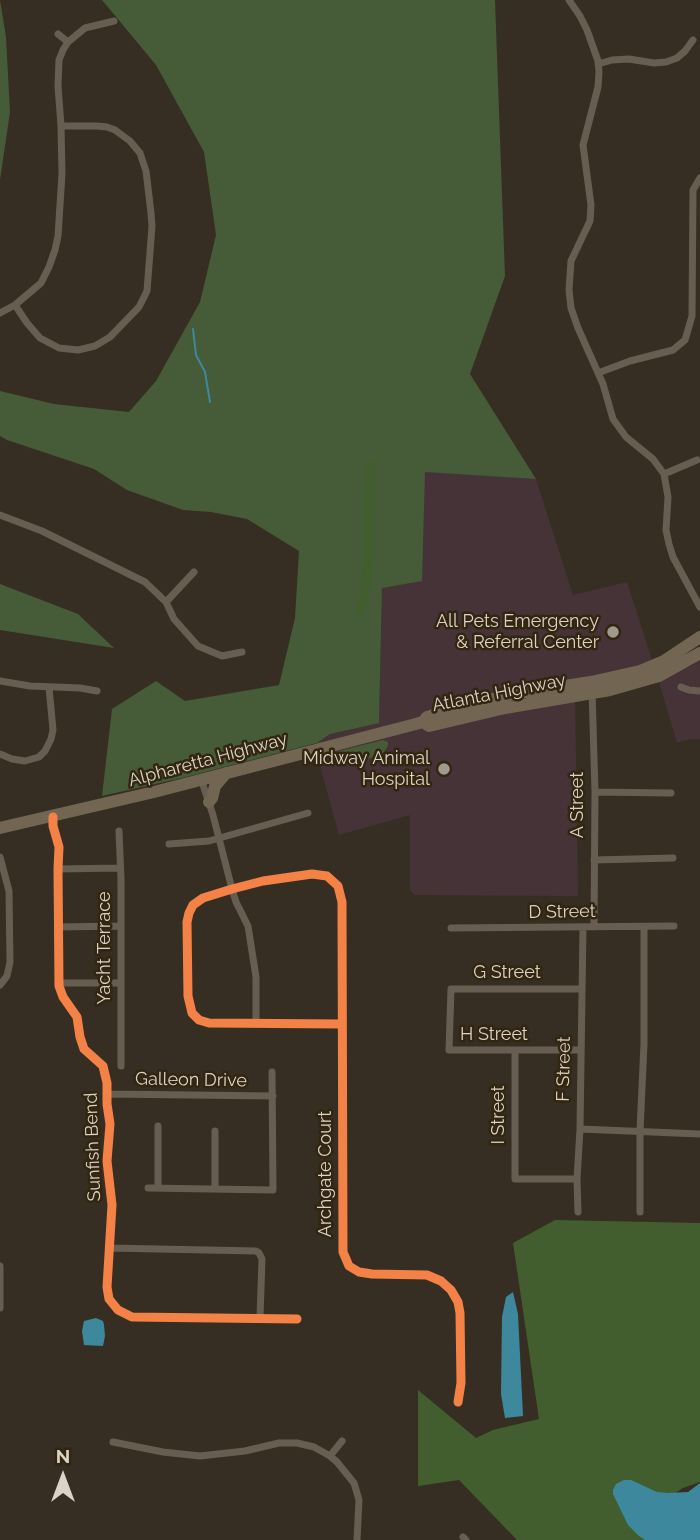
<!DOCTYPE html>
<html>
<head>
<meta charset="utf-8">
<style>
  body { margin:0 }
  #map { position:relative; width:700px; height:1540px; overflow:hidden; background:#362e22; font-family:Raleway,sans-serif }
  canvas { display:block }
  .north { position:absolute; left:28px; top:1442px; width:70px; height:70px; -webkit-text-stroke:5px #332611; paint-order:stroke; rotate:0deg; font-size:19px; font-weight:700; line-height:28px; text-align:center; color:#dbd3c6 }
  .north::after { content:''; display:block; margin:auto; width:24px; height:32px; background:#dbd3c6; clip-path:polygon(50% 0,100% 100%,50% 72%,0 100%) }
</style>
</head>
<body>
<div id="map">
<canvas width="700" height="1540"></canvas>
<div class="north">N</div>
</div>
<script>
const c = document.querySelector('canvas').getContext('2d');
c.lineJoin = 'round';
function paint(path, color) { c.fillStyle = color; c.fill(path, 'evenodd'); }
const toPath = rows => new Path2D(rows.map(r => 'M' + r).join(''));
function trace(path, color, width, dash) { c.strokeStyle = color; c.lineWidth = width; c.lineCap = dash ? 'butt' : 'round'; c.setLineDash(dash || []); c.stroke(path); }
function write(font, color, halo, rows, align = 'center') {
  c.font = font + ' Raleway,sans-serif'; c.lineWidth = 5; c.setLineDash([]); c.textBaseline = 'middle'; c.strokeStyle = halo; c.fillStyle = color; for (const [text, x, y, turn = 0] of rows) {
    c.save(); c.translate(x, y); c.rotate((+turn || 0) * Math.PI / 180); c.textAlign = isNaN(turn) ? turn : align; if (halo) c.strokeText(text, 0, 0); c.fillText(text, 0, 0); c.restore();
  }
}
paint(toPath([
  [425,471,536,479,573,595,627,582,656,672,691,666,700,659,700,739,690,739,677,743,656,672,575,696,578,896,415,895,410,890,410,815,339,835,315,748,317,743,330,734,379,722,382,588]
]), '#463337');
paint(toPath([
  [0,0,6,37,10,112,0,180],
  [102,0,495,0,505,276,470,374,536,479,425,472,422,581,382,588,379,723,330,734,317,743,182,778,102,796,112,709,156,681,185,701,279,685,295,618,299,551,247,519,211,512,183,510,127,490,94,469,7,440,0,436,0,391,54,404,129,412,156,381,200,302,216,235,204,152,156,65],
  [0,584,78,614,114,648,0,630],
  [383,740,388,742,388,746,382,755,342,765,337,761,336,756,339,751]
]), '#465b37');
paint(toPath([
  [371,458,374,461,375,474,374,556,370,587,362,617,359,618,355,613,360,600,364,557,364,493,367,466],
  [555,1220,700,1223,700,1482,683,1488,657,1505,659,1540,517,1540,459,1480,418,1486,418,1390,476,1438,493,1430,539,1419,513,1243]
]), '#425e2f');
paint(toPath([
  [513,1292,518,1314,523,1416,505,1418,501,1394,502,1317,506,1297],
  [96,1318,103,1321,104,1325,105,1336,103,1346,84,1345,82,1331,84,1321],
  [624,1480,631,1480,657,1492,668,1493,688,1492,700,1483,700,1540,645,1540,639,1536,628,1525,613,1494,613,1490,616,1484]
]), '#3e889d');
trace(toPath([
  [193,329,196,355,205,372,210,402]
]), '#3e889d', 2);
trace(toPath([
  [569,0,580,16,587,30,598,61,599,72,598,87,583,145,591,205,590,221,571,261,569,290,571,308,578,328,603,384,613,419,626,437,653,459,664,474,668,497,666,530,669,544,673,557,700,607],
  [58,34,68,42],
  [598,64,612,60,629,59,654,63,666,62,677,58,685,51,693,40],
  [15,305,27,323,40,338,59,348,78,350,95,346,110,337,139,307,147,291,152,226,151,213,146,171,140,153,130,141,115,130,107,127,97,126,61,126],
  [0,313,15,305,41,283,49,267,55,250,58,236,62,174,61,126,58,86,59,60,63,50,68,42,85,28,114,21],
  [598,373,630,361,673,350,685,340,692,316,693,190,700,178],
  [664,474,697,460],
  [0,515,42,531,145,582,166,602,174,619,198,646,222,656,242,652],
  [166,602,194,572],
  [0,681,30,686,80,688,97,691],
  [681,687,689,690,700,691],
  [592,690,595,792,594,927],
  [0,754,12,759,25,761,39,757,45,751,51,739,53,730,49,687],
  [201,779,213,815,232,889,236,902,248,926,256,977,256,1024],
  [595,792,671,793],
  [53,817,53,826,59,847,58,869,59,986,63,997,77,1017,80,1037,84,1049,103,1066,107,1083,107,1104,110,1124,107,1161,112,1205,107,1287,109,1299,118,1310,132,1317,297,1319],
  [119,831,121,879,121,1066],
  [169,844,209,841,308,813],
  [0,857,9,891,10,962,7,976,0,985],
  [594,860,673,858],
  [58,869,120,868],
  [58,927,120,926],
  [451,928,674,926],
  [58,983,121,983],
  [342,1024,209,1023,199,1020,192,1013,188,996,187,922,189,913,193,905,203,898,232,889,263,881,312,874,327,876,338,886,342,902,343,1252,349,1266,359,1272,372,1274,427,1275,441,1281,451,1290,458,1302,460,1313,461,1383,458,1402],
  [580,1050,449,1050,451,989,582,989],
  [515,1051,515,1179,577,1179],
  [108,1094,273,1096],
  [158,1126,158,1188],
  [580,1129,700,1134],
  [148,1188,273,1190,272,1072],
  [215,1188,215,1131],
  [578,1212,577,1179,580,1129,583,927],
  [640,1212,640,1131,644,1044,644,927],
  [110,1248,256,1251,259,1253,262,1259,260,1318],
  [0,1266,0,1308],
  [113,1442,163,1452,200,1456,245,1451,279,1443,297,1443,314,1447,330,1456,337,1462,354,1483,359,1500,357,1540],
  [330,1456,342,1441],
  [463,1537,466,1540]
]), '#675e51', 7);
trace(toPath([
  [423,722,427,717,479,702,513,694,591,682,640,671,664,661,700,637],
  [209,802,212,798,215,786,226,773],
  [0,828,154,792,412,725,423,722,429,726,505,708,610,690,659,676,700,653]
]), '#726652', 12);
trace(toPath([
  [53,817,53,826,59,847,58,869,59,986,63,997,77,1017,80,1037,84,1049,103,1066,107,1083,107,1104,110,1124,107,1161,112,1205,107,1287,109,1299,118,1310,132,1317,297,1319],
  [342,1024,209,1023,199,1020,192,1013,188,996,187,922,189,913,193,905,203,898,232,889,263,881,312,874,327,876,338,886,342,902,343,1252,349,1266,359,1272,372,1274,427,1275,441,1281,451,1290,458,1302,460,1313,461,1383,458,1402]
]), '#f48246', 9);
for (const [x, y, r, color] of [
  [613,632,7,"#a1998d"],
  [444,769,7,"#a1998d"]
]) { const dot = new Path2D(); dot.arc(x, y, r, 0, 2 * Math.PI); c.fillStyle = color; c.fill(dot); trace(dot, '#332611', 2.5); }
write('18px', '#dbd3c6', '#332611', [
  ["All Pets Emergency",599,622],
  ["& Referral Center",599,643],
  ["Midway Animal",430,759],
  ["Hospital",430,780]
], 'right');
write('18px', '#dbd3c6', '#332611', [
  ["Atlanta Highway",499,693,-11],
  ["Alpharetta Highway",208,760,-15],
  ["A Street",578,805,-90],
  ["D Street",562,912,-1],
  ["Yacht Terrace",105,948,-90],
  ["G Street",507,973],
  ["H Street",494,1035],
  ["F Street",564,1069,-89],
  ["Galleon Drive",191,1080,1],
  ["I Street",499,1115,-90],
  ["Sunfish Bend",93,1147,-92],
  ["Archgate Court",326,1174,-90]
]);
</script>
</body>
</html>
